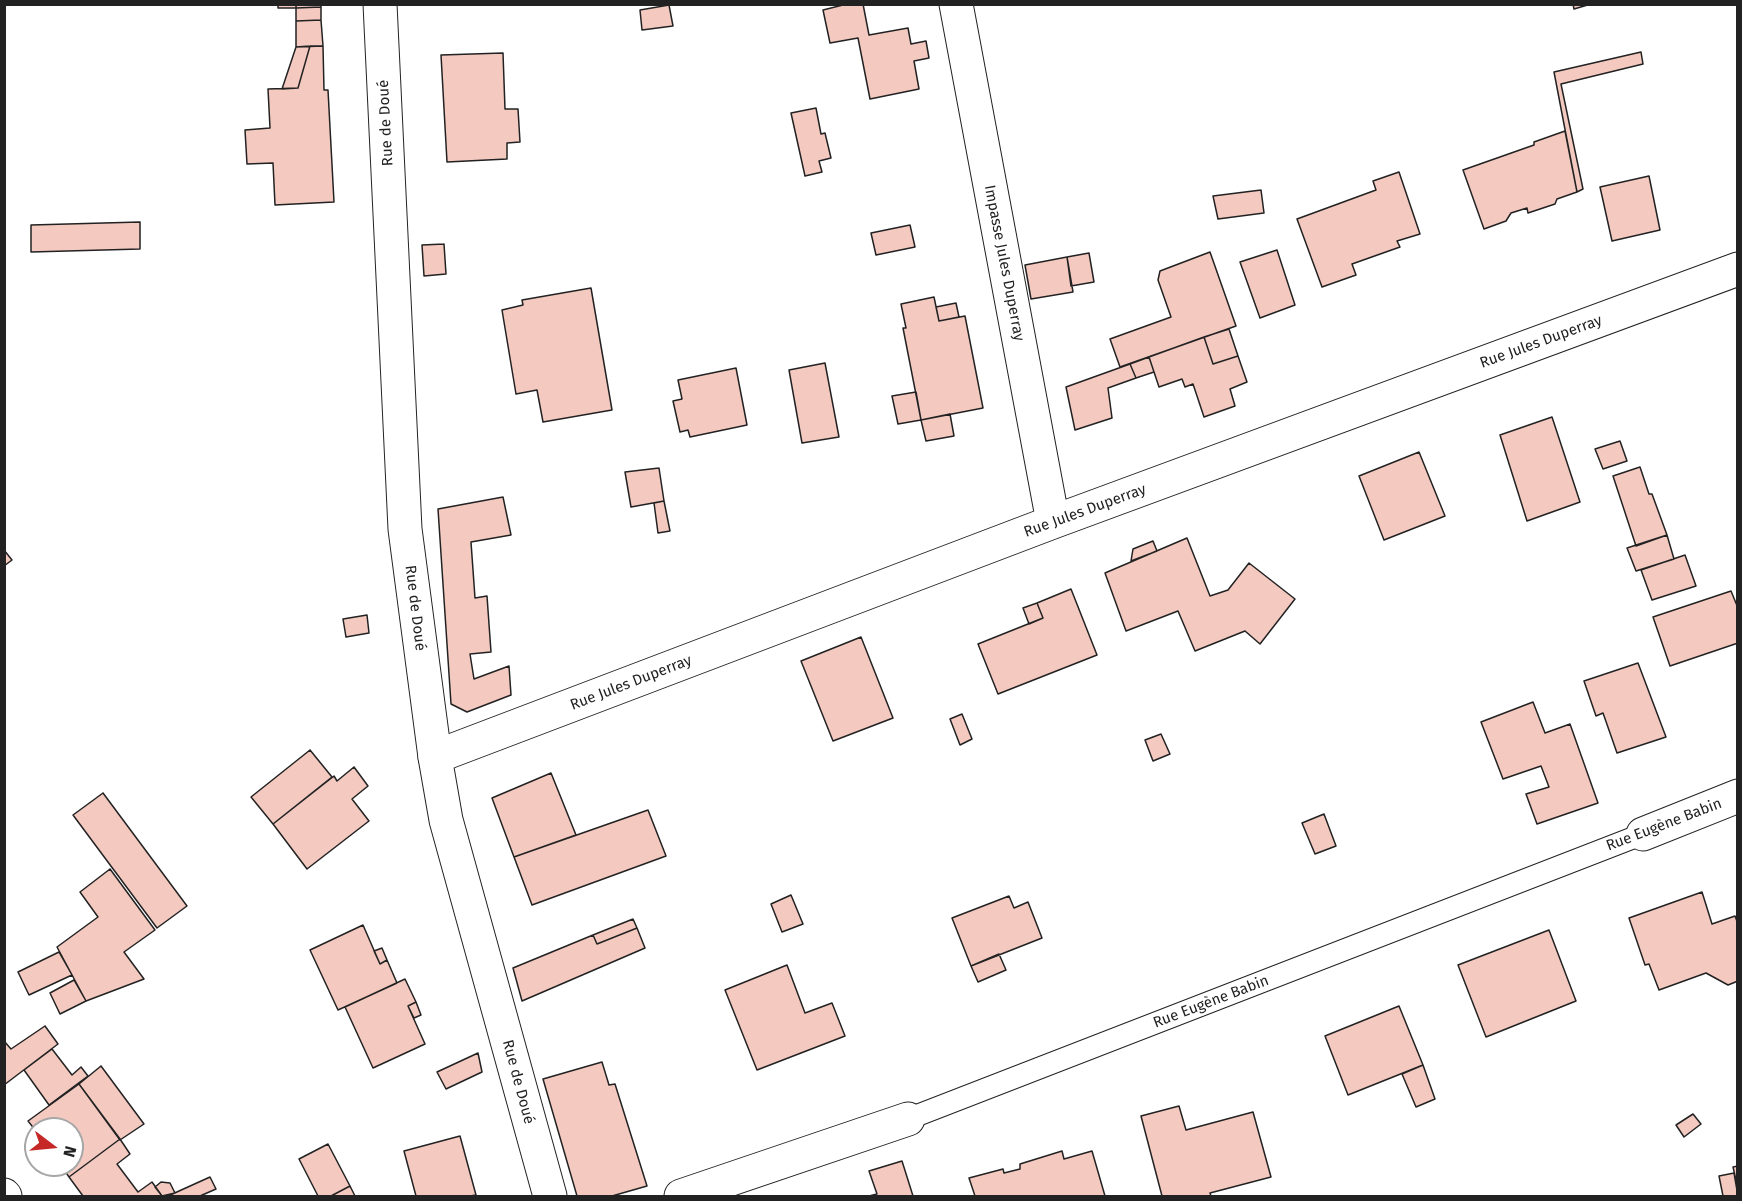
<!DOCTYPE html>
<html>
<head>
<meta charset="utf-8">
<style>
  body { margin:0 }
  #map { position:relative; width:1742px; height:1201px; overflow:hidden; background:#fff; font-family:"Fira Sans",sans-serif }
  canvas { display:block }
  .frame { position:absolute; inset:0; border:6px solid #222; pointer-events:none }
  .north { position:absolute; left:24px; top:1117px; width:60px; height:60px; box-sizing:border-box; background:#fff; border:2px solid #a7a7a7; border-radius:50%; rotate:106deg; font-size:16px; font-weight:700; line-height:24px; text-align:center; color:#222 }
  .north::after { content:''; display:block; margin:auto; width:21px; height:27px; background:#c62828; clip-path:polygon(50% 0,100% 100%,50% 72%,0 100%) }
</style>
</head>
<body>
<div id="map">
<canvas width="1742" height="1201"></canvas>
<div class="frame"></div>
<div class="north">N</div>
</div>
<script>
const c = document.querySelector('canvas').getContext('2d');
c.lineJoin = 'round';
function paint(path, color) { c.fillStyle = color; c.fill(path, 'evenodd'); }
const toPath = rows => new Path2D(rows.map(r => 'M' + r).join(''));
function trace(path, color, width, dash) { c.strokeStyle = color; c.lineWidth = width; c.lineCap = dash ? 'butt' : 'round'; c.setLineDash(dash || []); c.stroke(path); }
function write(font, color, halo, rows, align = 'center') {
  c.font = font + ' "Fira Sans",sans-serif'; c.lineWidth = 4.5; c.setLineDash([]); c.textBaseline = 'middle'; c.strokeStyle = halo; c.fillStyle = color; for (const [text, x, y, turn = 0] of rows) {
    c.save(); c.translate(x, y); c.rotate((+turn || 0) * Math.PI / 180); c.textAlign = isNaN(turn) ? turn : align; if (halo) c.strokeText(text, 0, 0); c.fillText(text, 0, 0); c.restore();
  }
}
const building = toPath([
  [278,4,296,4,296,8,278,8,278,4],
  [296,4,321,4,321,7,296,8,296,4],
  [847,4,863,4,869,35,908,28,911,44,926,41,929,58,914,61,919,89,870,99,858,38,830,43,823,10,847,4],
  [1573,4,1591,4,1574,9,1573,4],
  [669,5,673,26,642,30,640,10,669,5],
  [321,7,321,20,296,21,296,8,321,7],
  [321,20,323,46,296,47,296,21,321,20],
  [310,46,323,46,324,90,328,90,334,202,275,205,273,163,247,164,245,130,270,128,268,89,298,88,310,46],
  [310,46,298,88,282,89,296,47,310,46],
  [1641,52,1643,64,1561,84,1583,189,1577,192,1554,72,1641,52],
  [503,53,505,109,518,109,520,142,507,143,507,159,447,162,441,55,503,53],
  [816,108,821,134,825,133,831,158,819,161,822,172,805,176,791,113,816,108],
  [1565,131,1577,192,1557,199,1555,204,1528,213,1527,208,1511,213,1506,221,1484,229,1463,170,1534,145,1534,142,1565,131],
  [1399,172,1420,234,1397,241,1400,247,1352,264,1356,275,1322,287,1297,219,1376,190,1373,181,1399,172],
  [1649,176,1660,230,1612,241,1600,187,1649,176],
  [1261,190,1264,213,1218,219,1213,196,1261,190],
  [140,222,140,249,31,252,31,225,140,222],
  [910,225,915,247,876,255,871,233,910,225],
  [444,244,446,274,424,276,422,245,444,244],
  [1277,250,1295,305,1260,318,1240,262,1277,250],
  [1210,252,1236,326,1120,367,1110,339,1171,317,1158,280,1160,271,1210,252],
  [1089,253,1094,282,1071,286,1067,257,1089,253],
  [1067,257,1073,292,1031,299,1025,265,1067,257],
  [591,288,612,410,543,422,537,390,516,394,502,310,523,305,522,300,591,288],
  [934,297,939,321,965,316,983,408,921,420,903,328,906,328,901,304,934,297],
  [956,303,959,317,939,321,936,307,956,303],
  [1229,329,1238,356,1213,364,1204,337,1229,329],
  [1204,337,1213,364,1238,356,1247,382,1230,389,1235,406,1204,417,1193,384,1185,387,1182,379,1159,387,1149,357,1204,337],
  [1149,357,1154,372,1136,378,1130,364,1149,357],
  [825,363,839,437,802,443,789,370,825,363],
  [1130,364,1136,378,1108,388,1112,418,1075,430,1066,387,1130,364],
  [736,368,747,425,690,437,688,430,680,432,673,401,682,399,678,380,736,368],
  [916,392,921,420,898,424,892,396,916,392],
  [950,414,954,436,926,441,921,420,950,414],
  [1552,417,1580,502,1527,521,1500,435,1552,417],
  [1620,441,1627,461,1603,469,1595,449,1620,441],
  [1419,452,1445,516,1384,540,1359,476,1419,452],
  [1640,467,1649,494,1652,494,1667,535,1636,546,1613,476,1640,467],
  [659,468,664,501,631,507,625,472,659,468],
  [503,497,511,535,471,542,475,598,487,596,491,652,470,654,474,679,509,666,511,695,467,712,451,704,438,509,503,497],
  [664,501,670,531,658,533,654,503,664,501],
  [1667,535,1674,559,1636,571,1627,548,1667,535],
  [1187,538,1210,596,1228,590,1249,563,1295,599,1260,644,1245,631,1195,651,1178,611,1126,631,1105,573,1187,538],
  [1153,541,1157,551,1131,561,1133,549,1153,541],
  [4,550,12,560,4,566,4,550],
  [1685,555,1696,586,1652,600,1641,570,1685,555],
  [1071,589,1097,655,998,694,978,644,1043,618,1037,603,1071,589],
  [1731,591,1738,608,1738,643,1670,666,1653,617,1731,591],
  [1037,603,1043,618,1029,624,1023,608,1037,603],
  [367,615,369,633,346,637,343,619,367,615],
  [861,637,893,718,833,741,801,661,861,637],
  [1638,663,1666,737,1617,753,1603,713,1596,716,1584,681,1638,663],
  [1533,702,1545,733,1570,724,1598,803,1537,824,1526,794,1549,787,1541,766,1503,779,1481,722,1533,702],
  [962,714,972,739,960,745,950,719,962,714],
  [1161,734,1170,754,1153,761,1145,740,1161,734],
  [310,750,332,777,273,824,251,797,310,750],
  [354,767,368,786,352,799,369,821,307,869,273,824,334,776,337,781,354,767],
  [551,773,576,835,514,857,492,798,551,773],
  [103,793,187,906,157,928,73,815,103,793],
  [648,810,666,856,532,905,514,857,648,810],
  [1324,814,1336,846,1315,854,1302,823,1324,814],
  [110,869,155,930,124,952,144,979,86,1001,57,947,98,917,80,892,110,869],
  [1702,892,1712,924,1735,916,1738,924,1738,981,1728,985,1706,973,1659,990,1649,964,1645,965,1629,918,1702,892],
  [791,895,803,924,782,932,771,904,791,895],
  [1009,896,1014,908,1028,902,1042,938,971,966,952,918,1009,896],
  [633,919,637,928,597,944,593,935,633,919],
  [363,925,380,964,387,960,397,983,338,1010,310,950,363,925],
  [637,928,645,948,522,1001,513,968,593,935,597,944,637,928],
  [1549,930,1576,1001,1486,1037,1458,965,1549,930],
  [382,948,387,960,380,964,374,951,382,948],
  [59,952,72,975,29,995,18,972,59,952],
  [999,954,1006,970,978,982,971,966,999,954],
  [787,965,805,1013,832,1003,845,1036,757,1070,725,990,787,965],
  [405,979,416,1002,408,1006,425,1044,373,1068,345,1007,405,979],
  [74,980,86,1001,60,1014,50,993,74,980],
  [416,1002,421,1015,414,1018,408,1006,416,1002],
  [1399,1006,1423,1065,1348,1095,1325,1036,1399,1006],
  [45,1026,58,1044,4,1085,4,1041,11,1049,45,1026],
  [52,1049,72,1075,81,1067,88,1076,49,1105,24,1070,52,1049],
  [478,1053,482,1072,446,1089,437,1072,478,1053],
  [602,1062,609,1085,615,1084,647,1186,612,1196,577,1196,543,1079,602,1062],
  [1423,1065,1435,1099,1416,1107,1402,1074,1423,1065],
  [101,1066,144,1124,120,1140,79,1084,101,1066],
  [79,1084,120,1139,69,1177,61,1165,72,1165,72,1129,36,1129,36,1131,28,1121,79,1084],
  [1179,1106,1186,1130,1253,1112,1271,1177,1210,1193,1211,1196,1162,1196,1141,1116,1179,1106],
  [1693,1114,1701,1124,1684,1137,1676,1125,1693,1114],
  [460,1136,476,1195,470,1196,416,1196,404,1151,460,1136],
  [120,1139,130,1154,117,1164,138,1192,152,1182,162,1196,83,1196,69,1177,120,1139],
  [328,1144,350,1186,331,1196,318,1196,299,1159,328,1144],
  [1062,1151,1064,1159,1092,1151,1105,1196,975,1196,969,1178,1003,1169,1004,1173,1020,1169,1020,1164,1062,1151],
  [902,1161,913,1196,869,1196,877,1194,869,1171,902,1161],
  [1738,1166,1738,1189,1733,1167,1738,1166],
  [1734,1173,1738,1196,1723,1196,1719,1176,1734,1173],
  [210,1177,216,1189,200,1196,168,1196,210,1177],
  [161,1182,170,1183,175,1193,162,1196,155,1187,161,1182],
  [350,1186,355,1196,331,1196,350,1186]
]);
paint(building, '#f3c9c0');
trace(building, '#222', 1.5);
const service = toPath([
  [908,1119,1643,834]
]);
const minor = toPath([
  [956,4,1053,522],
  [435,757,1053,522,1738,269],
  [1643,834,1738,796],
  [681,1196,908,1119]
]);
const tertiary = toPath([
  [380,4,405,529,435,757,446,820,550,1196]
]);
const secondary = toPath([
  [4,1195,5,1196]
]);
trace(service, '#222', 23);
trace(minor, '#222', 35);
trace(tertiary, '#222', 35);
trace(secondary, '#222', 35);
trace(service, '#fff', 21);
trace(minor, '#fff', 33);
trace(tertiary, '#fff', 33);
trace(secondary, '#fff', 33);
write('15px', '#222', '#fff', [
  ["Rue de Doué",386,123,-93],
  ["Impasse Jules Duperray",1004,263,79],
  ["Rue Jules Duperray",1541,342,-20],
  ["Rue Jules Duperray",1085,511,-20],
  ["Rue de Doué",415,608,83],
  ["Rue Jules Duperray",631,683,-21],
  ["Rue Eugène Babin",1664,825,-21],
  ["Rue Eugène Babin",1211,1002,-21],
  ["Rue de Doué",518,1082,75]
]);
</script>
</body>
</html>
